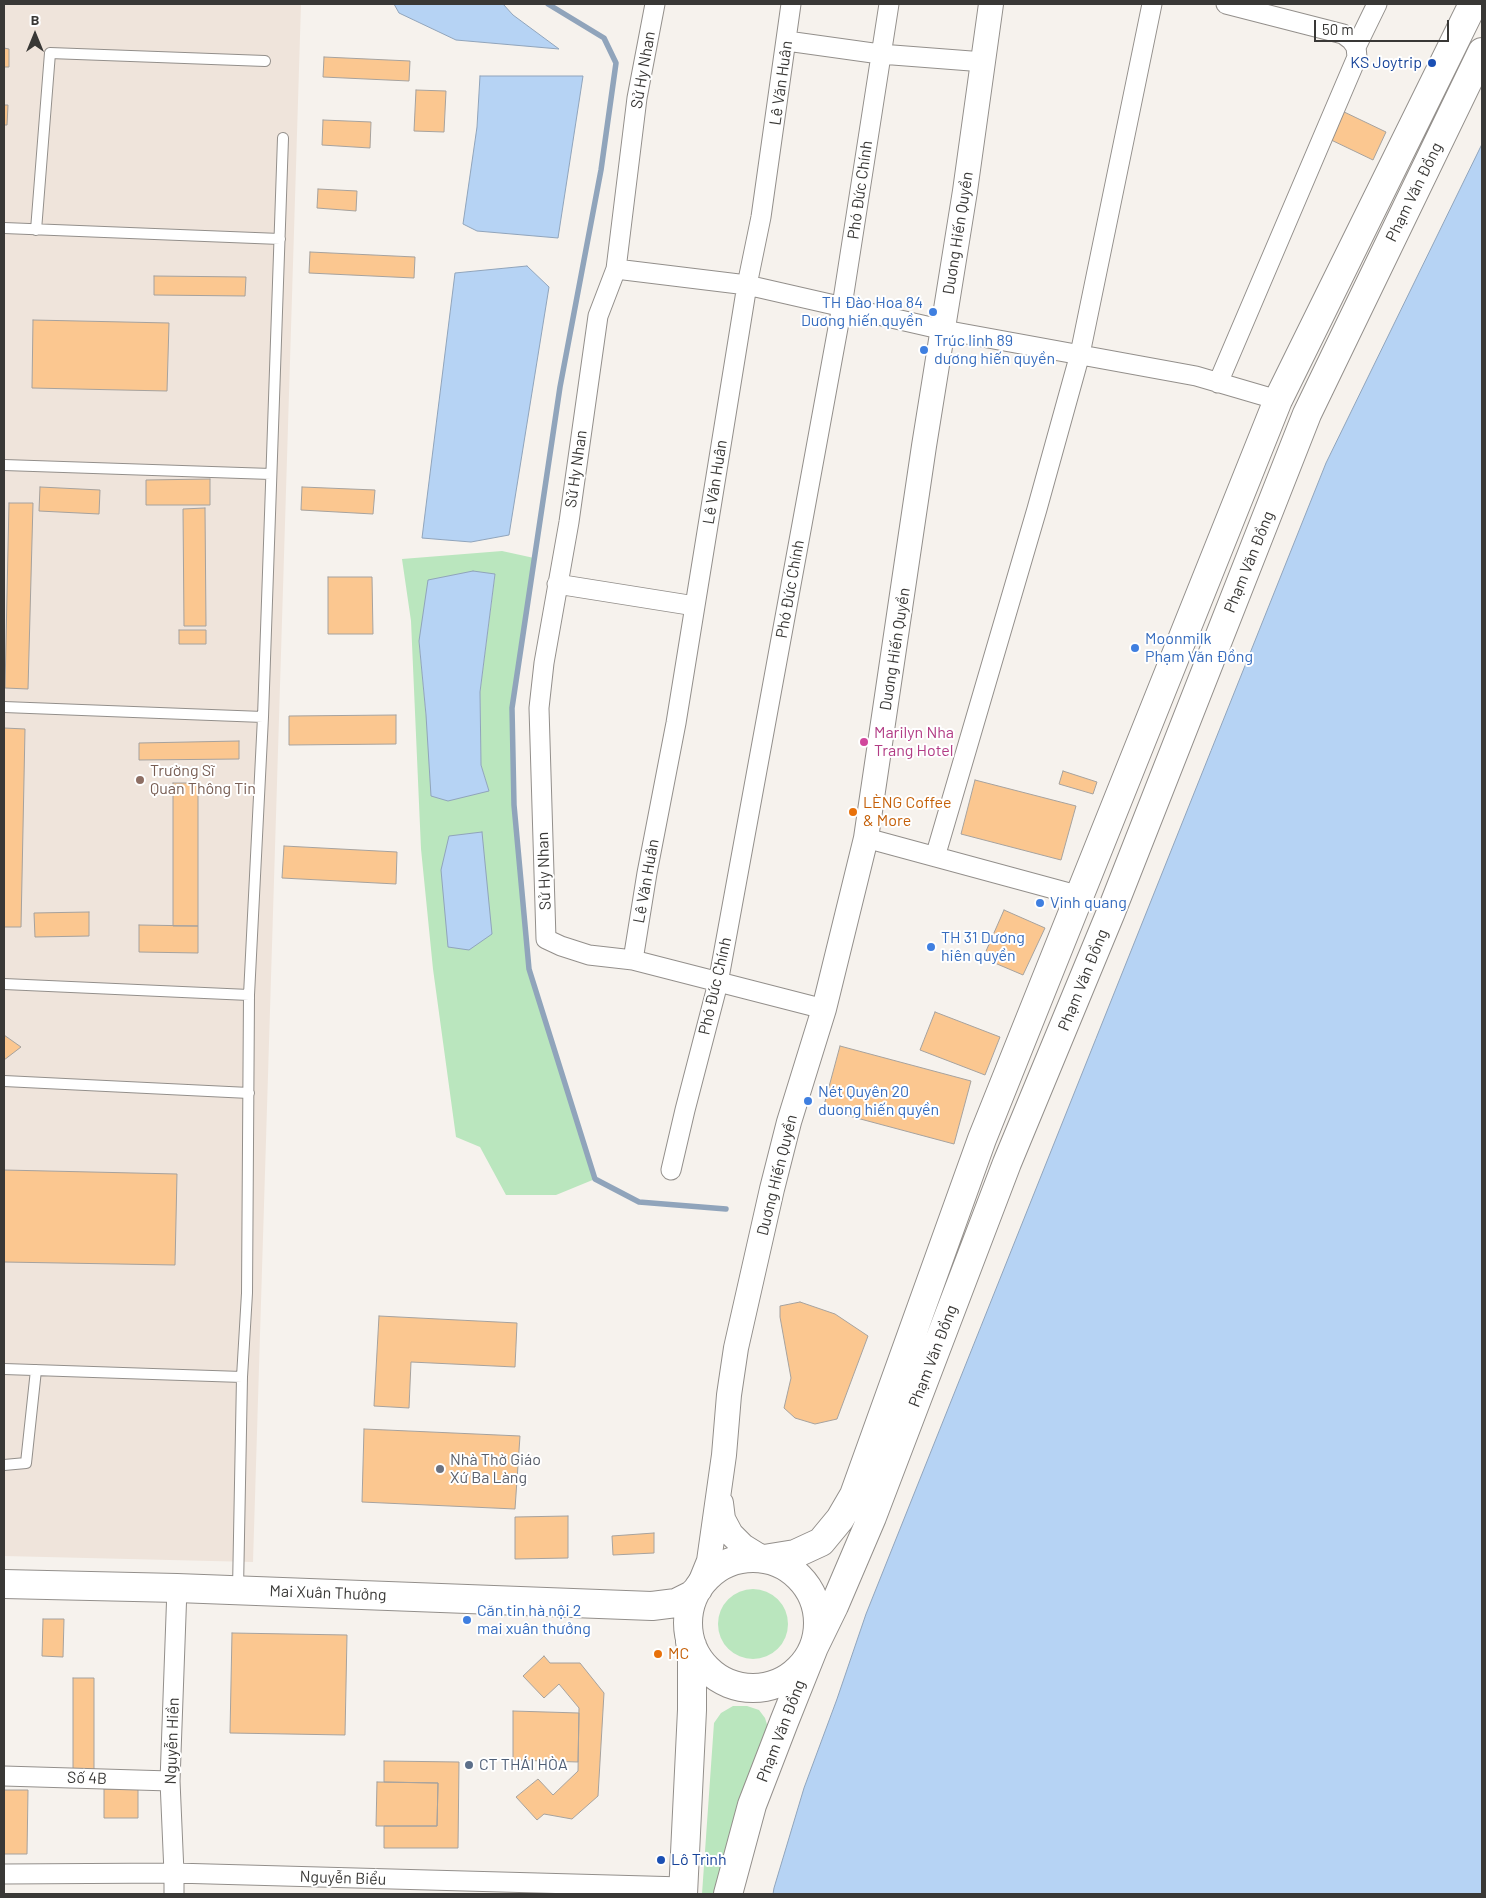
<!DOCTYPE html>
<html>
<head>
<meta charset="utf-8">
<style>
  body { margin:0 }
  #map { position:relative; width:1486px; height:1898px; overflow:hidden; background:#f6f2ed; font-family:Barlow,sans-serif }
  canvas { display:block }
  .frame { position:absolute; inset:0; border:5px solid #393836; pointer-events:none }
  .north { position:absolute; left:10px; top:10px; width:50px; height:50px; -webkit-text-stroke:4px #fff; paint-order:stroke; rotate:0deg; font-size:14px; font-weight:700; line-height:20px; text-align:center; color:#393836 }
  .north::after { content:''; display:block; margin:auto; width:18px; height:22px; background:#393836; clip-path:polygon(50% 0,100% 100%,50% 72%,0 100%) }
  .scale { position:absolute; left:1314px; top:20px; width:135px; height:22px; box-sizing:border-box; border:2px solid #393836; border-top:0; padding-left:6px; font-size:15px; line-height:18px; white-space:nowrap; color:#393836; -webkit-text-stroke:4px #fff; paint-order:stroke }
</style>
</head>
<body>
<div id="map">
<canvas width="1486" height="1898"></canvas>
<div class="frame"></div>
<div class="north">B</div>
<div class="scale">50 m</div>
</div>
<script>
const c = document.querySelector('canvas').getContext('2d');
c.lineJoin = 'round';
function paint(path, color) { c.fillStyle = color; c.fill(path, 'evenodd'); }
const toPath = rows => new Path2D(rows.map(r => 'M' + r).join(''));
function trace(path, color, width, dash) { c.strokeStyle = color; c.lineWidth = width; c.lineCap = dash ? 'butt' : 'round'; c.setLineDash(dash || []); c.stroke(path); }
function write(font, color, halo, rows, align = 'center') {
  c.font = font + ' Barlow,sans-serif'; c.lineWidth = 4; c.setLineDash([]); c.textBaseline = 'middle'; c.strokeStyle = halo; c.fillStyle = color; for (const [text, x, y, turn = 0] of rows) {
    c.save(); c.translate(x, y); c.rotate((+turn || 0) * Math.PI / 180); c.textAlign = isNaN(turn) ? turn : align; if (halo) c.strokeText(text, 0, 0); c.fillText(text, 0, 0); c.restore();
  }
}
paint(toPath([
  [4,4,301,4,253,1562,4,1556]
]), '#efe4db');
paint(toPath([
  [502,551,534,558,512,708,514,805,529,969,595,1179,556,1195,506,1195,480,1147,456,1137,433,969,421,849,411,621,402,559],
  [495,575,480,692,481,765,489,791,426,715,419,641],
  '718 1624a35 35 0 1 1 70 0a35 35 0 1 1-70 0Z',
  [733,1706,747,1706,759,1710,765,1718,769,1731,731,1836,717,1879,714,1894,702,1894,714,1723,721,1713]
]), '#bae6be');
const water = toPath([
  [394,4,503,4,513,15,559,49,456,40,399,13,394,4],
  [480,76,583,76,558,238,477,231,463,224,477,127,480,76],
  [1482,144,1482,1894,773,1894,774,1888,804,1788,837,1699,866,1614,1326,463,1482,144],
  [527,266,549,287,509,535,471,542,422,538,455,273,527,266],
  [473,571,495,574,480,692,481,765,489,791,448,801,431,796,426,715,419,641,428,580,473,571],
  [482,832,492,934,469,950,448,947,441,870,449,836,482,832]
]);
paint(water, '#b6d3f4');
trace(water, '#90a4bb', 1);
trace(toPath([
  [548,4,604,38,616,63,601,170,560,387,512,708,514,805,529,969,595,1179,639,1202,726,1209]
]), '#90a4bb', 5.5);
const building = toPath([
  [4,48,9,49,9,67,4,67,4,48],
  [324,57,410,61,409,81,323,77,324,57],
  [416,90,446,91,444,132,414,131,416,90],
  [4,105,8,105,7,125,4,125,4,105],
  [1340,110,1386,132,1373,160,1327,138,1340,110],
  [323,120,371,122,370,148,322,145,323,120],
  [318,189,357,191,356,211,317,208,318,189],
  [310,252,415,257,414,278,309,273,310,252],
  [154,276,246,277,245,296,154,295,154,276],
  [33,320,169,323,167,391,32,388,33,320],
  [210,479,210,505,146,505,146,480,210,479],
  [40,487,100,490,99,514,39,511,40,487],
  [302,487,375,490,373,514,301,510,302,487],
  [9,503,33,503,28,689,5,688,9,503],
  [205,508,206,626,184,626,183,509,205,508],
  [328,577,372,577,373,634,328,634,328,577],
  [179,630,206,630,206,644,179,644,179,630],
  [396,715,396,744,289,745,289,716,396,715],
  [4,728,25,729,21,927,4,927,4,728],
  [239,741,239,759,139,760,139,743,239,741],
  [1063,771,1097,782,1093,794,1059,784,1063,771],
  [975,780,1076,806,1061,860,961,834,975,780],
  [173,783,198,783,198,926,173,926,173,783],
  [284,846,397,852,396,884,282,878,284,846],
  [1004,910,1045,928,1023,975,983,958,1004,910],
  [89,912,89,936,35,937,34,913,89,912],
  [139,925,198,926,198,953,139,952,139,925],
  [935,1012,1000,1037,985,1075,920,1050,935,1012],
  [4,1035,21,1047,4,1060,4,1035],
  [840,1046,971,1081,954,1144,823,1109,840,1046],
  [4,1170,177,1174,175,1265,4,1262,4,1170],
  [800,1302,835,1314,868,1336,837,1419,815,1424,795,1418,784,1408,791,1378,780,1317,780,1306,800,1302],
  [379,1316,517,1323,515,1367,411,1362,409,1408,374,1406,379,1316],
  [364,1429,520,1436,515,1509,362,1502,364,1429],
  [568,1516,568,1558,515,1559,515,1517,568,1516],
  [654,1533,654,1553,613,1555,612,1536,654,1533],
  [43,1619,64,1619,63,1657,42,1656,43,1619],
  [232,1633,347,1635,345,1735,230,1733,232,1633],
  [544,1656,550,1663,580,1663,604,1693,598,1796,572,1819,544,1814,537,1820,516,1797,538,1779,553,1795,578,1771,579,1708,559,1684,544,1698,523,1676,544,1656],
  [73,1678,94,1678,94,1773,73,1773,73,1678],
  [513,1711,579,1713,578,1762,513,1760,513,1711],
  [384,1761,459,1762,458,1848,384,1848,384,1826,437,1826,438,1783,384,1782,384,1761],
  [377,1782,438,1783,437,1826,376,1826,377,1782],
  [104,1789,138,1789,138,1818,104,1818,104,1789],
  [4,1790,28,1790,27,1854,4,1854,4,1790]
]);
paint(building, '#fbc790');
trace(building, '#a6a29e', 1);
const service = toPath([
  [4,228,280,239],
  [36,230,50,53,265,61],
  [4,465,271,474],
  [4,707,263,717],
  [4,984,249,995],
  [4,1081,249,1093],
  [4,1369,242,1377],
  [4,1465,26,1463,36,1370],
  [238,1589,242,1377,247,1293,249,995,263,717,283,138]
]);
const minor = toPath([
  [655,4,637,98,616,269,598,316,569,522,544,663,539,708,546,939,561,946,589,955,633,960,824,1009],
  [787,41,880,54,984,62],
  [1356,47,1377,4],
  [616,269,747,285,944,330,1196,376,1278,400],
  [1218,383,1357,57,1356,47,1351,40,1343,34,1226,4],
  [557,584,695,606],
  [866,838,1080,896],
  [935,857,1037,509,1080,354,1152,4],
  [633,960,647,873,676,723,747,285,761,217,791,4],
  [671,1170,685,1110,718,983,842,306,889,4],
  [4,1776,170,1781],
  [4,1874,174,1873,683,1887],
  [174,1894,174,1873,170,1781,177,1588]
]);
const tertiary = toPath([
  [721,1503,723,1519,731,1534,743,1546,764,1559],
  [698,1588,709,1561,724,1455,729,1395,736,1348,772,1189,789,1122,824,1009,866,838,924,446,965,191,991,4]
]);
const primary = toPath([
  '688 1623a65 65 0 1 1 130 0a65 65 0 1 1-130 0Z',
  [764,1559,795,1554,821,1542,840,1519,854,1495,982,1139,1278,400,1473,4],
  [4,1584,177,1588,652,1606,676,1603,692,1595,698,1589],
  [683,1894,692,1710,692,1645,690,1642],
  [728,1894,752,1805,784,1722,814,1647,834,1606,872,1517,1007,1163,1111,912,1307,414,1482,52]
]);
trace(service, '#938f8b', 12);
trace(minor, '#938f8b', 21);
trace(tertiary, '#938f8b', 26);
trace(primary, '#938f8b', 30);
trace(service, '#fff', 10);
trace(minor, '#fff', 19);
trace(tertiary, '#fff', 24);
trace(primary, '#fff', 28);
for (const [x, y, r, color] of [
  [1432,63,5,"#1a4fb4"],
  [933,312,5,"#3f7fe0"],
  [924,350,5,"#3f7fe0"],
  [1135,648,5,"#3f7fe0"],
  [864,742,5,"#d1479c"],
  [140,780,5,"#8d6e63"],
  [853,812,5,"#e8710a"],
  [1040,903,5,"#3f7fe0"],
  [931,947,5,"#3f7fe0"],
  [808,1101,5,"#3f7fe0"],
  [440,1469,5,"#6b7280"],
  [467,1620,5,"#3f7fe0"],
  [658,1654,5,"#e8710a"],
  [469,1765,5,"#5c6f8a"],
  [661,1860,5,"#1a4fb4"]
]) { const dot = new Path2D(); dot.arc(x, y, r, 0, 2 * Math.PI); c.fillStyle = color; c.fill(dot); trace(dot, '#fff', 2); }
write('16px', '#164399', '#fff', [
  ["KS Joytrip",1422,63],
  ["Lô Trình",671,1860,"left"]
], 'right');
write('16px', '#393836', '#fff', [
  ["Sử Hy Nhan",643,70,-80],
  ["Lê Văn Huân",781,83,-82],
  ["Phó Đức Chính",860,190,-82],
  ["Phạm Văn Đồng",1414,192,-64],
  ["Duơng Hiến Quyền",958,233,-81],
  ["Sử Hy Nhan",576,469,-82],
  ["Lê Văn Huân",715,482,-81],
  ["Phạm Văn Đồng",1249,562,-68],
  ["Phó Đức Chính",790,589,-80],
  ["Duơng Hiến Quyền",895,649,-81],
  ["Sử Hy Nhan",544,871,-92],
  ["Lê Văn Huân",646,881,-80],
  ["Phạm Văn Đồng",1083,980,-68],
  ["Phó Đức Chính",715,986,-77],
  ["Duơng Hiến Quyền",777,1175,-76],
  ["Phạm Văn Đồng",933,1356,-69],
  ["Mai Xuân Thưởng",328,1593,2],
  ["Phạm Văn Đồng",781,1731,-69],
  ["Nguyễn Hiền",172,1741,-88],
  ["Số 4B",87,1778,2],
  ["Nguyễn Biểu",343,1878,2]
]);
write('16px', '#366cbe', '#fff', [
  ["TH Đào Hoa 84",923,303,"right"],
  ["Dương hiến quyền",923,321,"right"],
  ["Trúc linh 89",934,341],
  ["dương hiến quyền",934,359],
  ["Moonmilk",1145,639],
  ["Phạm Văn Đồng",1145,657],
  ["Vinh quang",1050,903],
  ["TH 31 Dương",941,938],
  ["hiên quyền",941,956],
  ["Nét Quyên 20",818,1092],
  ["duong hiến quyền",818,1110],
  ["Căn tin hà nội 2",477,1611],
  ["mai xuân thưởng",477,1629]
], 'left');
write('16px', '#b23c85', '#fff', [
  ["Marilyn Nha",874,733],
  ["Trang Hotel",874,751]
], 'left');
write('16px', '#785e54', '#fff', [
  ["Trường Sĩ",150,771],
  ["Quan Thông Tin",150,789]
], 'left');
write('16px', '#c56008', '#fff', [
  ["LÈNG Coffee",863,803],
  ["& More",863,821],
  ["MC",668,1654]
], 'left');
write('16px', '#5b616d', '#fff', [
  ["Nhà Thờ Giáo",450,1460],
  ["Xứ Ba Làng",450,1478]
], 'left');
write('16px', '#4e5e75', '#fff', [
  ["CT THÁI HÒA",479,1765]
], 'left');
</script>
</body>
</html>
